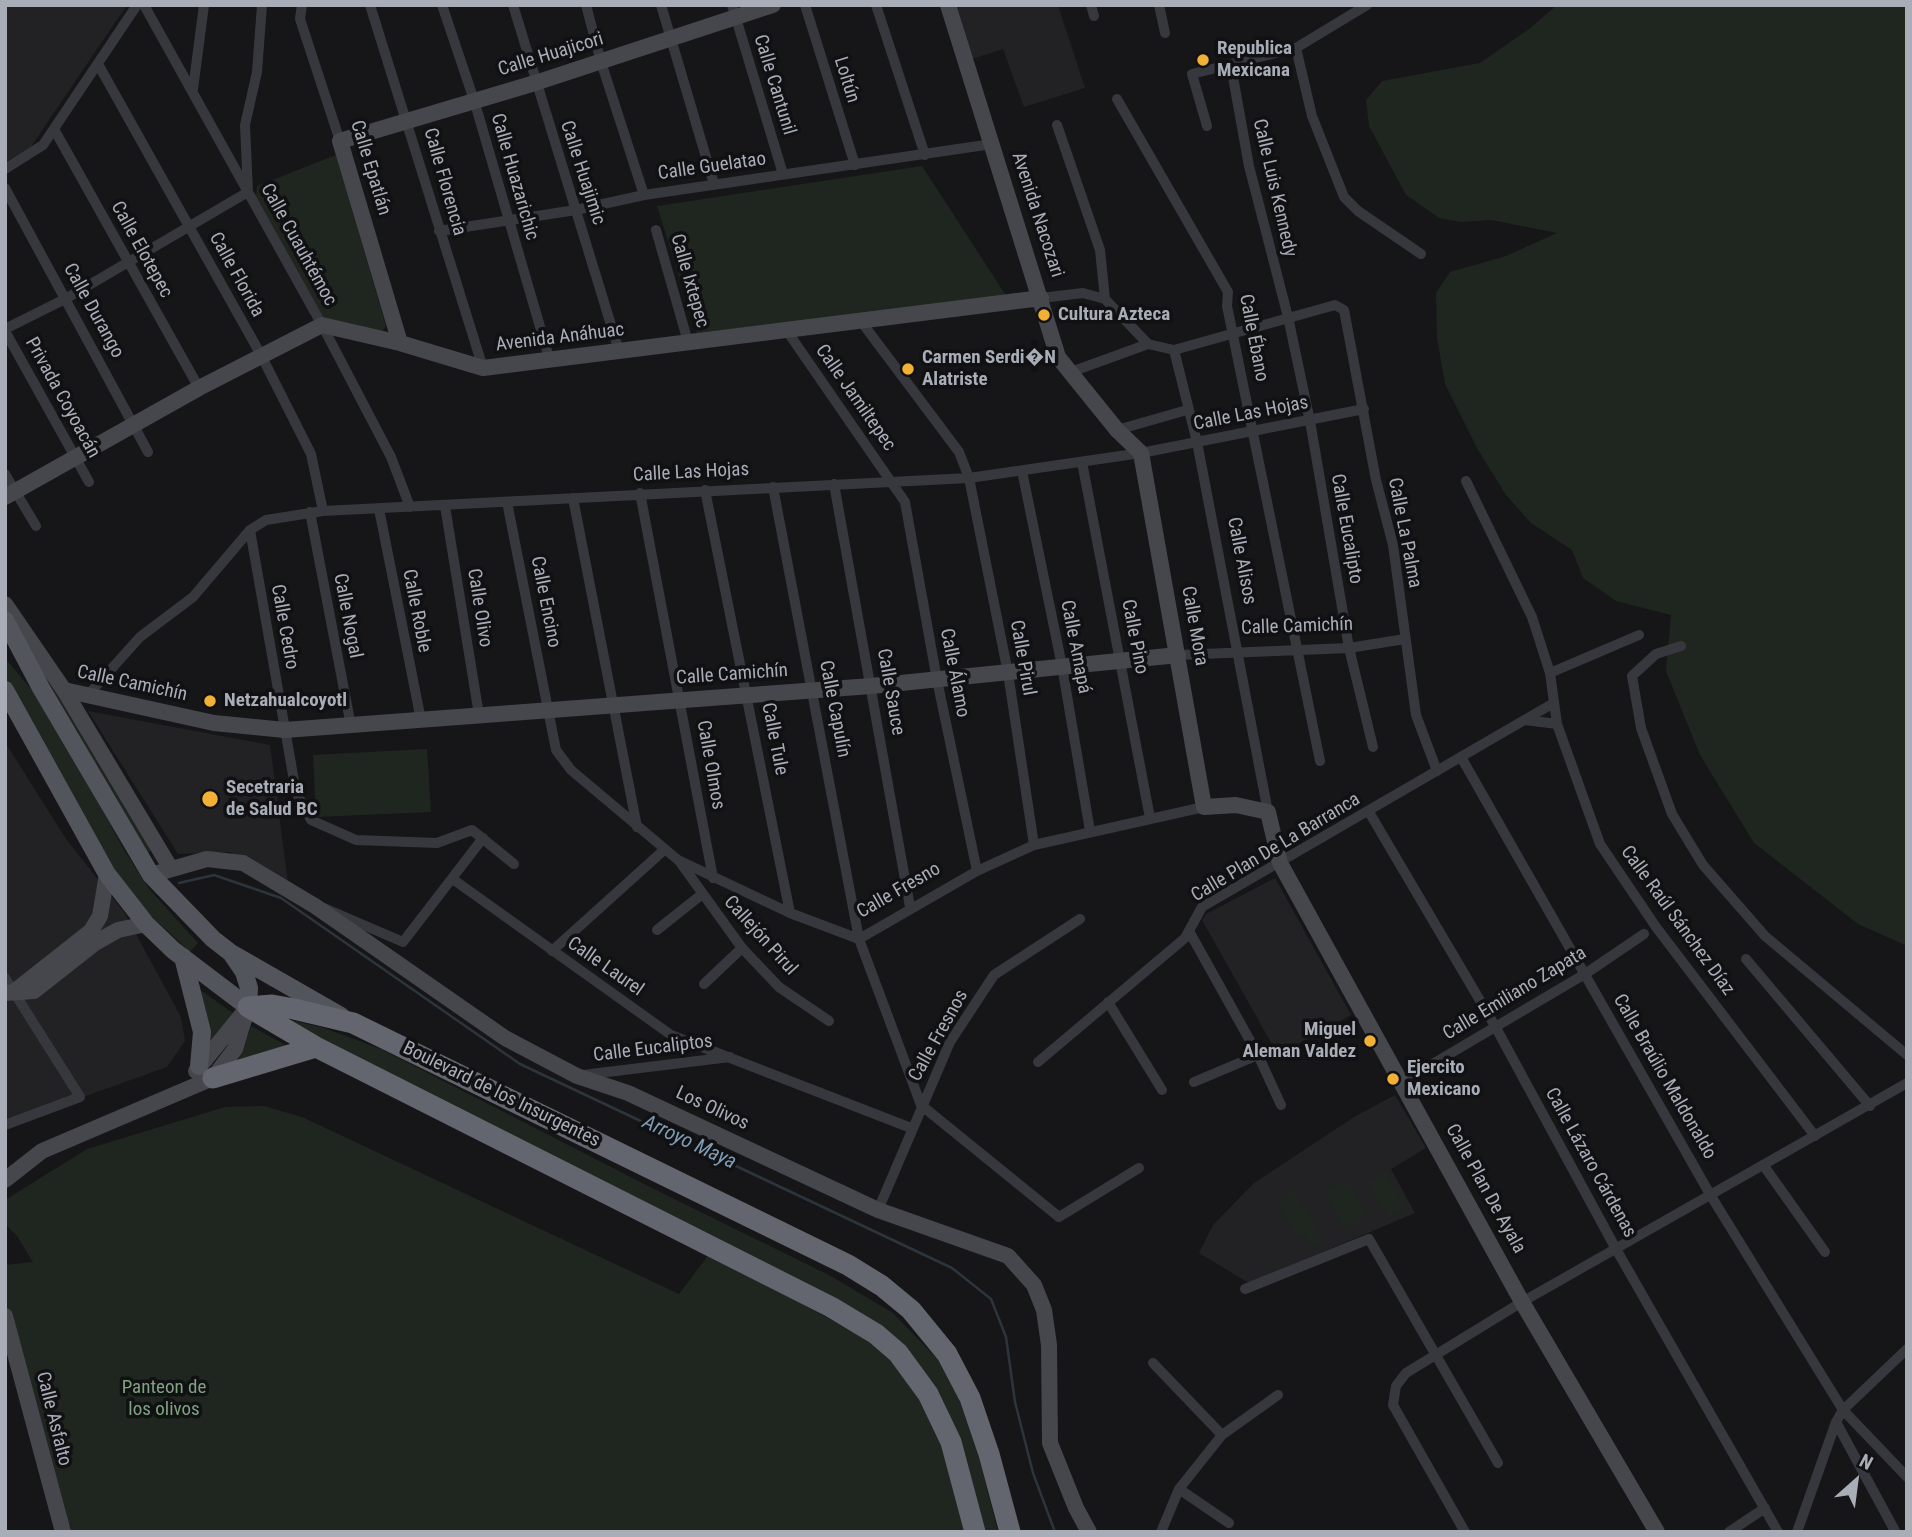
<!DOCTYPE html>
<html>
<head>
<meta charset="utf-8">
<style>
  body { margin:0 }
  #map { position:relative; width:1912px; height:1537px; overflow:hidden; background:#161618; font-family:"Roboto Condensed",sans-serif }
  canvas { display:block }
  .frame { position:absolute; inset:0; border:7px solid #a8adb8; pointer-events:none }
  .north { position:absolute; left:1821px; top:1446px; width:70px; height:70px; -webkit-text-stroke:5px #111113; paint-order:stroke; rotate:28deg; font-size:19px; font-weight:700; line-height:28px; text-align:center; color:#a8adb8 }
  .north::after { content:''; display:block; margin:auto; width:24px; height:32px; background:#a8adb8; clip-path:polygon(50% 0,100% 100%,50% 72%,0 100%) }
</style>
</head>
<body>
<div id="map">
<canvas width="1912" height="1537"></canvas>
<div class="frame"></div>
<div class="north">N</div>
</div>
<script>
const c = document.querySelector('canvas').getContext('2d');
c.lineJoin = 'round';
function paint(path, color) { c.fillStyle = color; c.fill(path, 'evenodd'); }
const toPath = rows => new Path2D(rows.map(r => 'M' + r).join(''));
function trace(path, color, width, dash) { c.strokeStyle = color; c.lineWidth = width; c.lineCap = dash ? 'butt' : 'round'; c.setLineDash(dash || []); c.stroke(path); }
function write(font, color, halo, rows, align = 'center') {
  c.font = font + ' "Roboto Condensed",sans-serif'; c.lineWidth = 7; c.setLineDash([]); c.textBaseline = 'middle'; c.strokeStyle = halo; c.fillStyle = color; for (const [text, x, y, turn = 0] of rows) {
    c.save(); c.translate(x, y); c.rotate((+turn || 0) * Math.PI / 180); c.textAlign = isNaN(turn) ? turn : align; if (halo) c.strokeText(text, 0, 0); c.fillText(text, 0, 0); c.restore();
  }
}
paint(toPath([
  [5,5,127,5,30,148,5,162],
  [957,5,1058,5,1085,88,1024,107,1003,49,972,59],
  [88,711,270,745,288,883,230,852,178,854],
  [5,742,66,839,124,912,181,1017,185,1041,167,1067,5,1125],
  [1275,878,1351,1015,1278,1055,1202,920,1206,914],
  [1395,1095,1426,1148,1391,1169,1415,1213,1249,1283,1199,1253,1213,1225,1254,1183,1354,1117]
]), '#222225');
paint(toPath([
  [1557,5,1907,5,1907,946,1858,924,1754,843,1700,755,1666,671,1671,615,1616,601,1583,578,1572,550,1531,523,1506,495,1478,450,1445,384,1437,338,1436,293,1450,272,1506,256,1557,233,1491,220,1461,222,1439,218,1406,195,1369,126,1366,100,1382,81,1480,63,1529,29],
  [336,155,386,326,382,332,323,317,256,196,257,186],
  [922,166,1007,297,697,333,657,206],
  [15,625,48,671,151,850,148,854],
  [5,658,47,708,124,850,150,890,198,943,190,952,131,897,5,683],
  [427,749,431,812,316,817,313,755],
  [196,987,236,1015,208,1050],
  [278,1017,324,1028,381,1049,656,1190,829,1275,893,1313,946,1368,972,1430,998,1532,980,1532,906,1353],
  [251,1026,293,1049,232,1066,244,1047],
  [264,1106,302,1117,679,1294,710,1253,882,1348,919,1398,946,1454,970,1532,63,1532,5,1316,5,1265,33,1262,17,1236,5,1224,5,1200,87,1149,225,1107],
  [1385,1172,1406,1208,1389,1218,1368,1182],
  [1347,1178,1368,1216,1344,1229,1323,1191],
  [1295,1192,1322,1238,1317,1245,1310,1245,1304,1234,1298,1238,1277,1201]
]), '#1e261f');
trace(toPath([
  [179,883,214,875,281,898,520,1064,952,1268,991,1299,1006,1337,1015,1402,1033,1473,1055,1532]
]), '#2c353c', 2.5);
trace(toPath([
  [144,5,322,325,391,457,410,507],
  [302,5,300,19,340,141],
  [370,5,483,368],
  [442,5,474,100,550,361],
  [513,5,619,351],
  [586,5,601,62,644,195],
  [661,5,714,184],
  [732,5,783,174],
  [805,5,855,165],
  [876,5,925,155],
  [1091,5,1094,16],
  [1159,5,1165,33],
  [1296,48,1312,116,1344,197,1358,211,1421,254],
  [98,64,261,355,311,454,323,511],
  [1231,66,1249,166,1288,317,1310,421,1349,648,1373,747],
  [193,89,204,5],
  [1117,99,1228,292,1227,306,1320,761],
  [1057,125,1100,250,1105,299],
  [1207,126,1192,74,1296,48,1367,5],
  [54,129,199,388],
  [5,169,43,145,137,5],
  [5,188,148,452],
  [656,230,688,342],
  [439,231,576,210,644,195,992,144],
  [1041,298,1083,293,1105,299,1148,344,1174,350,1335,305,1344,310,1376,480,1393,545,1416,715,1437,771],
  [860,320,959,452,969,478,1008,673,1034,845],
  [5,329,67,298,248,192,245,125,257,72,262,5],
  [5,331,89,482],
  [787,331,905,502,937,680,977,871],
  [1174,350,1197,442,1268,812],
  [1071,372,1148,344],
  [1117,430,1187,410],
  [1082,462,1150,818],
  [1022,471,1062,666,1090,831],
  [5,474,36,526],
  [1466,481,1532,617,1550,673,1557,724,1600,844,1656,927,1815,1136],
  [834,484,910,907],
  [773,487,859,939,921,1105,1059,1217,1139,1168],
  [705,490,790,913],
  [640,493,713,878],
  [573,498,637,827],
  [507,502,556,750,571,770,678,860,790,913,859,939],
  [445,506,479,715],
  [379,509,421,720],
  [310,512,351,726],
  [250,530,296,792,311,820,356,840,437,843,472,830,514,864],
  [1681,646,1656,654,1632,676,1641,728,1672,814,1703,865,1765,936,1907,1055],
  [1178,655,1349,648,1405,639],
  [1550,673,1639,635],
  [88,695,140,637,193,597,250,530,266,520,323,511,969,478,1141,453,1364,409],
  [1525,720,1557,724],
  [1461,757,1711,1196,1843,1410,1907,1477],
  [1369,812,1495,1026,1616,1249,1778,1532],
  [680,862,742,948,779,987,829,1021],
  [454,880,671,1035,911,1128],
  [324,908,403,942,483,838],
  [657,930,701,895],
  [1189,931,1258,1055,1281,1105],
  [859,939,977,871,1034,845,1204,807],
  [552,951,664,850],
  [1746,959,1870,1106],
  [5,978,80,1097,5,1125],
  [704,984,742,948],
  [1108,1002,1162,1090],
  [1038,1062,1185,938,1202,907,1552,704],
  [583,1075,730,1057],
  [1194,1082,1258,1055],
  [1402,1082,1585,974,1644,934],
  [1764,1166,1825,1252],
  [878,1210,950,1042,994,975,1080,919],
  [1245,1289,1369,1239,1498,1463],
  [1153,1363,1222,1435],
  [1836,1422,1895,1531],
  [1179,1489,1229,1523],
  [1161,1532,1179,1489,1222,1435,1278,1395],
  [1465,1532,1393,1405,1396,1386,1406,1373,1522,1302,1907,1083],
  [1729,1532,1765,1508],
  [1797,1532,1836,1422,1843,1410,1907,1349]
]), '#37383d', 10);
trace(toPath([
  [948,5,1058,357,1117,430,1141,453,1204,807,1236,805,1268,812,1280,863,1522,1302,1657,1532],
  [400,343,340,141,535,83,773,5],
  [5,497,199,388,322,325,400,343,483,368,1041,298],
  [5,604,64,690,171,869],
  [64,690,214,723,285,730,871,686,1178,655],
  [151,875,207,859,243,863,315,906,505,1038,577,1076,628,1093,878,1210,1008,1256,1034,1285,1044,1310,1049,1345,1050,1443,1076,1508,1089,1532],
  [15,991,91,931,100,916,107,874],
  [5,993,34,991,95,943,118,930,146,924],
  [196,1071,248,1007],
  [5,1180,42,1151,213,1078,235,1049,248,1007],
  [5,1316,63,1532]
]), '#45474d', 16);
trace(toPath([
  [5,620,41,688,151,875,213,939,231,953,341,1016],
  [5,690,107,874,146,924,173,950,248,1007],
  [233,956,244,972,249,988,248,1007],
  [183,957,202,1032,199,1066]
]), '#53555c', 18);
trace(toPath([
  [248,1007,272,1005,294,1009,353,1023,848,1265,882,1286,911,1310,947,1354,970,1398,989,1454,1010,1532],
  [248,1007,316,1047,831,1307,876,1334,898,1353,928,1394,951,1442,975,1532],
  [213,1078,316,1047]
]), '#63666e', 21);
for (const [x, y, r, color] of [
  [1203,60,7,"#f2b134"],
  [1044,315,7,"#f2b134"],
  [908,369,7,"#f2b134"],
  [210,701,7,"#f2b134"],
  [210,799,9,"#f2b134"],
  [1370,1041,7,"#f2b134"],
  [1393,1079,7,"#f2b134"]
]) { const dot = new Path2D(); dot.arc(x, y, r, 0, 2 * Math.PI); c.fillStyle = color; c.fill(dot); trace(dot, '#111113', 2.5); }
write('bold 19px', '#a8adb8', '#111113', [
  ["Republica",1217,49],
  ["Mexicana",1217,71],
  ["Cultura Azteca",1058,315],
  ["Carmen Serdi�N",922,358],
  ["Alatriste",922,380],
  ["Netzahualcoyotl",224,701],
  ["Secetraria",226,788],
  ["de Salud BC",226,810],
  ["Miguel",1356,1030,"right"],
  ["Aleman Valdez",1356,1052,"right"],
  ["Ejercito",1407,1068],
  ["Mexicano",1407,1090]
], 'left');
write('19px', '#a8adb8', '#111113', [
  ["Calle Huajicori",551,55,-17],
  ["Loltún",846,80,73],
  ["Calle Cantunil",774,85,73],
  ["Calle Guelatao",712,167,-8],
  ["Calle Epatlán",370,168,73],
  ["Calle Huajimic",582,173,72],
  ["Calle Huazarichic",514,177,74],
  ["Calle Florencia",444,182,74],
  ["Calle Luis Kennedy",1274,188,77],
  ["Avenida Nacozari",1037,215,72],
  ["Calle Cuauhtémoc",298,245,61],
  ["Calle Elotepec",141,250,61],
  ["Calle Florida",236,275,61],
  ["Calle Ixtepec",689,281,74],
  ["Calle Durango",93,311,61],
  ["Avenida Anáhuac",560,338,-7],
  ["Calle Ébano",1253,338,79],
  ["Privada Coyoacán",62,398,61],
  ["Calle Jamiltepec",855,398,55],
  ["Calle Las Hojas",1251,414,-11],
  ["Calle Las Hojas",691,473,-3],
  ["Calle Eucalipto",1346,529,80],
  ["Calle La Palma",1404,533,79],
  ["Calle Alisos",1241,561,79],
  ["Calle Encino",545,602,79],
  ["Calle Olivo",479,608,81],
  ["Calle Roble",416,611,79],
  ["Calle Nogal",347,616,79],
  ["Calle Mora",1194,626,80],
  ["Calle Cedro",284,627,80],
  ["Calle Camichín",1297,627,-2],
  ["Calle Pino",1134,637,79],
  ["Calle Amapá",1075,647,79],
  ["Calle Pirul",1022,658,80],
  ["Calle Álamo",954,673,79],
  ["Calle Camichín",732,675,-4],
  ["Calle Camichín",132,684,12],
  ["Calle Sauce",890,692,80],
  ["Calle Capulín",834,709,79],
  ["Calle Tule",774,739,79],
  ["Calle Olmos",710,765,80],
  ["Calle Plan De La Barranca",1276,848,-31],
  ["Calle Fresno",899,891,-30],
  ["Calle Raúl Sánchez Díaz",1677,921,54],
  ["Callejón Pirul",760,936,48],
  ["Calle Laurel",605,967,35],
  ["Calle Emiliano Zapata",1515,994,-31],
  ["Calle Fresnos",939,1036,-61],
  ["Calle Eucaliptos",653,1049,-7],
  ["Calle Braúlio Maldonaldo",1664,1077,60],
  ["Boulevard de los Insurgentes",501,1095,26],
  ["Los Olivos",712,1109,25],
  ["Calle Lázaro Cárdenas",1590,1163,61],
  ["Calle Plan De Ayala",1485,1189,61],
  ["Calle Asfalto",53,1419,76]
]);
write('19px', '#7fa381', '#111113', [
  ["Panteon de",164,1388],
  ["los olivos",164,1410]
]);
write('italic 21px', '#7f9bb3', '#111113', [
  ["Arroyo Maya",689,1143,25]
]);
</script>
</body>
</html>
